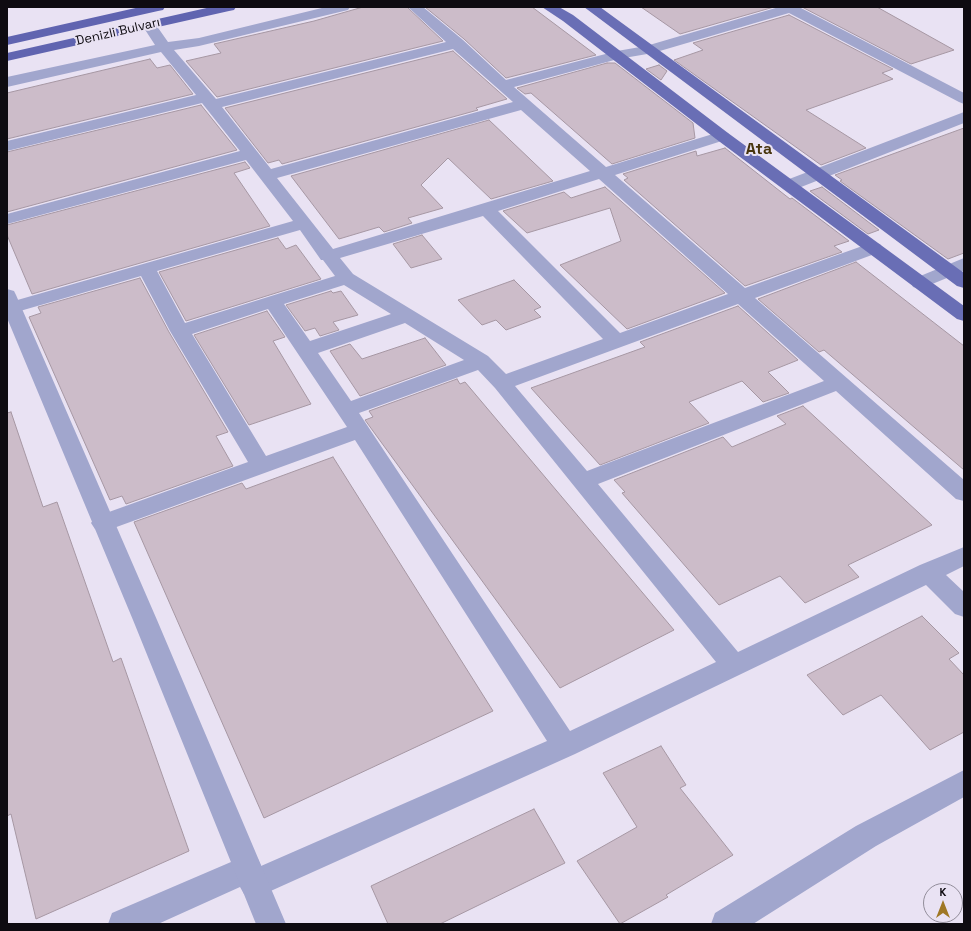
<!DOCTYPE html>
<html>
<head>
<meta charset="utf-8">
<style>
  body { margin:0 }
  #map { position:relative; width:971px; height:931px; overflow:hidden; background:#e9e2f3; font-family:"Space Grotesk",sans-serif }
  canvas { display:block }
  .frame { position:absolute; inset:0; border:8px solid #0e0b11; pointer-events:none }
  .north { position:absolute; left:923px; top:883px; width:40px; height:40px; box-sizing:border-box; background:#e9e2f3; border:1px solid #918c99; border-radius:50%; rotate:0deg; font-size:11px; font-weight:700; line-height:16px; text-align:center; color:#0e0b11 }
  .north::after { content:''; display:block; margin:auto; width:14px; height:18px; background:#9f7725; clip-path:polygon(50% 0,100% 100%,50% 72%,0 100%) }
</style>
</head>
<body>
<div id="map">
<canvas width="971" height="931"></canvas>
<div class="frame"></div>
<div class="north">K</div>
</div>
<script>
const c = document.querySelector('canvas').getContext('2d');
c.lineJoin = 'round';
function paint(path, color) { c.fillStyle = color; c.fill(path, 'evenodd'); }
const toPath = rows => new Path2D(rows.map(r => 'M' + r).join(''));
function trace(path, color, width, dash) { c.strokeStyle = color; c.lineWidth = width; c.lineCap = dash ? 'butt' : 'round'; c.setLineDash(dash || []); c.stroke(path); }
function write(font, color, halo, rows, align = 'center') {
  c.font = font + ' "Space Grotesk",sans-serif'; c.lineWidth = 4; c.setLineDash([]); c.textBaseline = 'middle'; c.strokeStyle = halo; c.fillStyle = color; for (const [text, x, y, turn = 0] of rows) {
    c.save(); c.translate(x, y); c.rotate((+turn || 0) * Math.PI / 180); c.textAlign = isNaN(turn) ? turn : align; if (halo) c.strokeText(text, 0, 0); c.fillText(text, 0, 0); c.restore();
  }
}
const building = toPath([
  [363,7,407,7,443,41,217,97,186,61,221,53,214,44,314,21,363,7],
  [425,7,532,7,596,55,506,78,464,39,425,7],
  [641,7,774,7,680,34,641,7],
  [802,7,877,7,954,50,911,64,802,7],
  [789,15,893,69,882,73,893,79,806,110,866,148,821,165,674,60,703,50,693,43,789,15],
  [453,51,507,99,476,108,478,110,282,164,279,160,268,163,225,108,453,51],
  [150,59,157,68,170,65,193,94,7,139,7,93,150,59],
  [607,63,615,63,693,123,695,138,612,164,531,93,525,94,517,88,607,63],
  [659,65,667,71,661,80,646,69,659,65],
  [201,105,237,150,7,212,7,152,201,105],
  [489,120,553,181,491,199,448,158,421,185,443,208,408,218,412,223,384,232,379,227,339,239,291,176,489,120],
  [964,128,964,253,948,259,840,181,842,180,835,175,964,128],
  [725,148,790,199,792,198,849,241,834,246,842,252,745,286,624,180,628,178,623,174,696,151,697,156,725,148],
  [245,162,250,168,234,173,270,226,32,294,7,235,7,225,245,162],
  [605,187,725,293,627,329,560,265,621,241,610,208,527,233,503,211,564,192,571,198,605,187],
  [822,187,879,230,868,234,810,191,822,187],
  [422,235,442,259,411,268,393,244,422,235],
  [278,238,286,249,296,245,321,279,186,321,159,272,278,238],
  [856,262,964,346,964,470,824,350,819,352,758,299,856,262],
  [140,278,169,332,228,432,216,436,233,466,126,504,122,496,110,500,29,317,41,313,38,307,140,278],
  [514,280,541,307,534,310,541,317,506,330,496,320,482,325,458,300,514,280],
  [331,291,333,293,341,291,358,315,333,322,339,330,320,336,315,328,305,331,286,305,331,291],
  [738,306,798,360,768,372,789,393,763,402,742,381,689,402,709,423,600,465,531,388,645,347,640,342,738,306],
  [267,311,285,337,273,341,311,404,249,425,194,335,267,311],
  [425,338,446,365,360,396,330,351,350,344,362,359,425,338],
  [457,379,460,384,465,382,674,630,560,688,365,420,373,417,369,411,457,379],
  [803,406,932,525,848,565,859,577,805,603,780,576,719,605,622,493,625,492,614,480,723,437,732,447,786,424,777,416,803,406],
  [11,412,43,507,57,502,113,662,121,658,189,851,36,919,11,814,7,816,7,413,11,412],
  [333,457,493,711,264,818,134,522,242,483,246,489,333,457],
  [922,616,959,653,949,659,964,675,964,732,930,750,881,695,843,715,807,675,922,616],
  [661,746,686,785,680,788,733,855,666,895,668,897,620,924,577,861,637,827,603,773,661,746],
  [534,809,565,863,440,924,388,924,371,886,534,809]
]);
paint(building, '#ccbcc9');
trace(building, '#a697a3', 1);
paint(toPath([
  [326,7,350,7,348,10,199,46,174,50,216,99,446,42,408,7,423,7,463,40,506,80,617,51,646,46,779,7,799,7,964,93,964,104,959,102,789,13,653,53,618,59,514,87,606,167,716,133,722,131,728,133,730,136,728,139,615,175,745,288,868,244,874,243,880,244,883,248,880,252,755,298,964,480,964,501,956,499,836,391,598,484,738,652,920,565,964,547,964,566,946,575,964,592,964,617,955,614,926,585,575,754,264,894,254,898,244,894,240,887,158,924,108,924,112,913,238,859,248,855,258,859,261,866,547,741,355,440,111,529,103,532,95,529,91,523,95,517,248,462,170,331,141,276,20,311,13,313,7,311,7,303,293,221,246,160,7,224,7,214,240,151,202,103,7,151,7,141,196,95,161,52,7,87,7,77,155,45,142,25,144,22,149,21,154,22,168,42,199,38,326,7],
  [453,49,513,102,271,169,222,107,453,49],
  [521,110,590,171,333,249,277,178,521,110],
  [599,179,728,294,620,333,498,211,599,179],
  [483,216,603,339,506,374,488,356,353,274,340,258,483,216],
  [300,230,321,260,323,260,335,276,185,323,157,271,300,230],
  [344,285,391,314,310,341,284,304,344,285],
  [738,304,824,381,587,471,515,386,738,304],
  [268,309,347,427,266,456,192,334,268,309],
  [405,323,464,360,351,401,318,353,405,323],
  [478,370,495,388,716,662,570,731,359,413,478,370],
  [964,112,964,123,796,189,790,190,784,189,782,185,784,181,964,112],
  [964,258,964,271,920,289,913,287,911,283,913,279,964,258],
  [964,770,964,797,876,846,753,924,711,924,715,913,856,826,964,770]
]), '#a1a6cd');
paint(toPath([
  [7,289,14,291,16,295,157,620,286,924,256,924,133,620,7,318,7,289]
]), '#a1a6cd');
paint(toPath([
  [542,7,559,7,573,15,728,133,964,306,964,321,957,319,716,139,563,21,542,7],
  [584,7,600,7,964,273,964,288,957,286,584,7]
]), '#696eb5');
paint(toPath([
  [140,7,165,7,163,10,158,11,7,45,7,37,140,7],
  [211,7,236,7,234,10,229,11,7,61,7,53,211,7]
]), '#6064b0');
write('13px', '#0e0b11', '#e9e2f3', [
  ["Denizli Bulvarı",118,32,-13]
]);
write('bold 16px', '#47340d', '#e9e2f3', [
  ["Ata",759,150]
]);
</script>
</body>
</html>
